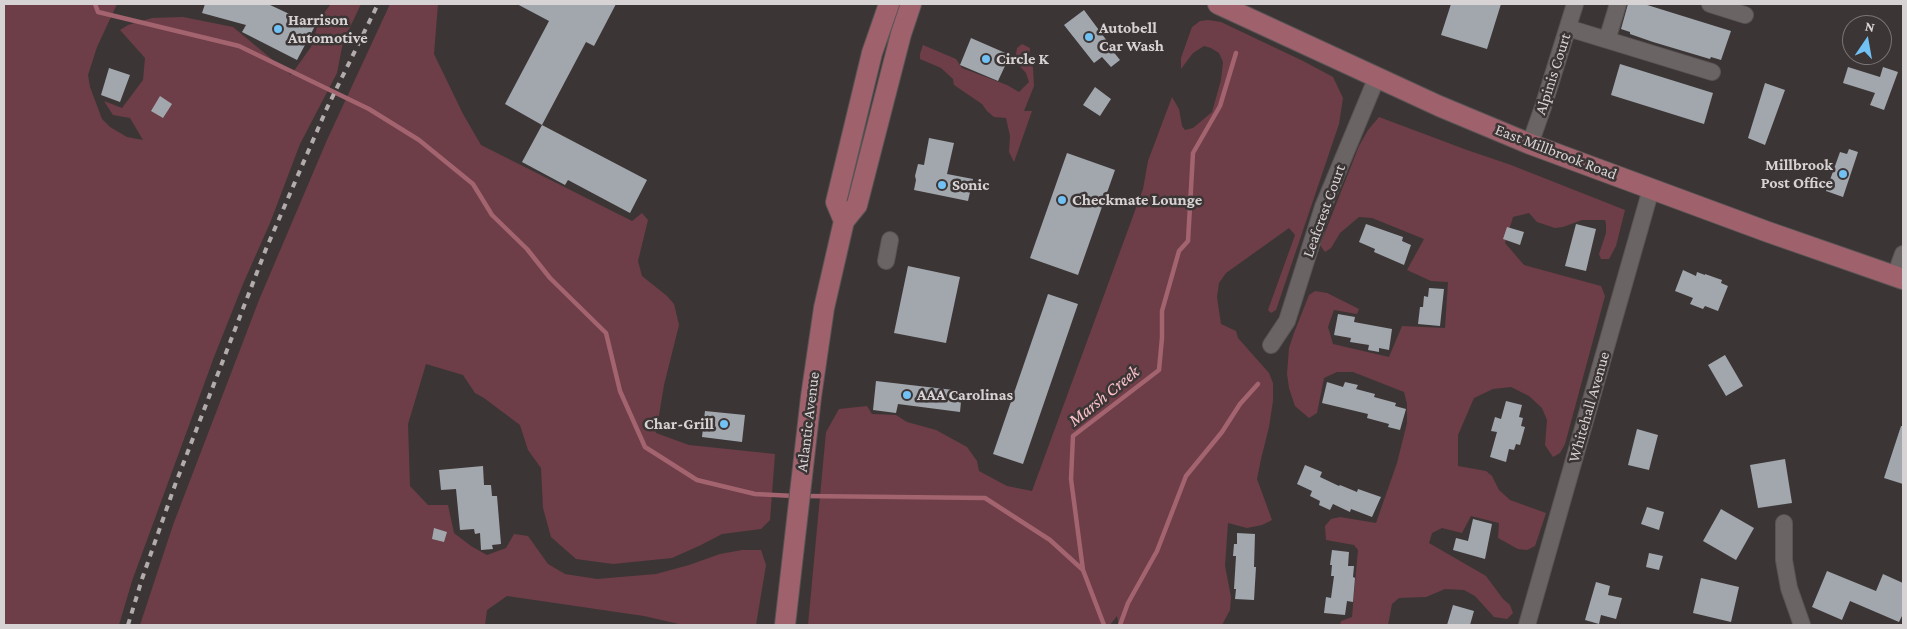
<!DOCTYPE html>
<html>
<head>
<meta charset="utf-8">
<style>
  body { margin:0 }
  #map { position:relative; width:1907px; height:629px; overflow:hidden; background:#3c3536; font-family:"Crimson Pro",serif }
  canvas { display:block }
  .frame { position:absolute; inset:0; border:5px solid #d7d2d3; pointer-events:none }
  .north { position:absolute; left:1842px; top:15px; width:50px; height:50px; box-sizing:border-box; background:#3c3536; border:1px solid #7a7475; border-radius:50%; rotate:12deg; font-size:14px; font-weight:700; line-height:20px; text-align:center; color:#d7d2d3 }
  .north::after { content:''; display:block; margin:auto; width:18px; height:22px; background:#71c1f5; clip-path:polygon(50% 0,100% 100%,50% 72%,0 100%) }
</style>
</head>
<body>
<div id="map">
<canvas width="1907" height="629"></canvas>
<div class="frame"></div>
<div class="north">N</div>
</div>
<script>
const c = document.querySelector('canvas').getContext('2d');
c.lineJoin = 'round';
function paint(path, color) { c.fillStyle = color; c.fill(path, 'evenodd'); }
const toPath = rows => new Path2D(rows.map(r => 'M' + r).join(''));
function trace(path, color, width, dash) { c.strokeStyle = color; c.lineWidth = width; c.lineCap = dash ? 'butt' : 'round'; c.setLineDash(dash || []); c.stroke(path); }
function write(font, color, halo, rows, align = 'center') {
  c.font = font + ' "Crimson Pro",serif'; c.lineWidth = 5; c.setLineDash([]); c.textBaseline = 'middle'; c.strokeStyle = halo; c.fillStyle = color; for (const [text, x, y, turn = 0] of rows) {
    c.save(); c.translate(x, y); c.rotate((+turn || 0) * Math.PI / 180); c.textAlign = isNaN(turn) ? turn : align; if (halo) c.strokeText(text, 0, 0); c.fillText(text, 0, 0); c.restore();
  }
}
paint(toPath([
  [4,4,117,4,97,47,88,75,90,87,102,119,110,127,127,137,143,140,130,118,113,115,104,101,122,108,143,80,145,58,120,30,128,25,152,18,183,17,233,27,291,75,311,47,320,18,331,4,361,4,343,42,337,73,300,144,270,223,243,284,214,357,132,581,119,625,4,625],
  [390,4,438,4,434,54,463,114,481,145,632,221,642,213,648,220,638,261,642,276,667,296,674,304,679,325,664,385,656,433,689,445,775,454,770,520,761,529,722,534,701,545,672,558,613,564,576,559,551,537,543,508,541,468,528,450,520,425,484,398,475,393,463,375,426,364,408,424,410,486,428,505,448,505,454,533,471,546,487,555,506,548,514,534,528,536,548,564,565,574,597,579,656,574,689,565,720,554,742,550,761,550,766,565,756,625,683,625,644,616,507,596,487,610,485,625,140,625,173,525,259,300,327,140],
  [1208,20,1221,22,1303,61,1333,77,1343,98,1339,124,1276,310,1271,313,1268,310,1295,235,1289,228,1226,273,1219,283,1217,297,1221,324,1236,331,1238,338,1269,373,1273,383,1273,401,1269,427,1261,459,1257,479,1272,520,1262,525,1247,528,1228,523,1225,566,1231,597,1230,610,1222,625,1119,625,1117,616,1110,625,808,625,826,432,839,409,867,406,872,414,896,415,907,422,936,430,967,447,977,461,979,471,1007,486,1032,491,1143,189,1148,161,1172,97,1179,109,1182,126,1185,130,1193,128,1212,112,1221,80,1223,62,1219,53,1211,48,1204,46,1193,53,1181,69,1181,58,1192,27,1200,21],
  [1022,44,1030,48,1029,56,1033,68,1034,86,1024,111,1032,111,1014,162,1009,152,1010,136,1006,118,994,117,987,111,982,104,954,85,953,79,941,68,920,59,920,54,923,45,956,59,962,68,1007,85,1019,92,1029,82,1026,73,1015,61,1017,48],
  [1379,117,1467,150,1511,165,1625,210,1616,246,1609,259,1601,259,1599,254,1606,233,1606,224,1605,220,1582,220,1563,227,1555,228,1537,222,1529,213,1513,217,1505,243,1524,265,1601,286,1605,296,1565,444,1560,453,1553,457,1545,445,1547,420,1542,408,1529,396,1511,387,1493,389,1474,398,1458,435,1458,466,1486,471,1492,476,1499,490,1510,500,1546,513,1535,546,1527,550,1518,549,1498,538,1499,523,1471,516,1462,533,1442,528,1432,533,1429,543,1486,576,1503,599,1510,605,1513,613,1507,619,1494,617,1475,596,1464,590,1445,589,1426,597,1399,598,1392,604,1388,625,1340,625,1341,621,1352,617,1358,550,1354,545,1326,540,1325,526,1331,519,1340,517,1376,523,1397,463,1407,423,1407,404,1404,392,1353,372,1337,372,1324,378,1317,413,1309,418,1295,406,1289,388,1287,374,1289,348,1294,333,1309,295,1315,291,1327,293,1359,309,1357,314,1334,310,1328,327,1333,344,1389,357,1402,326,1445,328,1448,282,1431,281,1407,270,1424,239,1372,218,1359,217,1340,233,1331,248,1325,252,1320,245,1359,146,1368,130]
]), '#6d3e47');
trace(toPath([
  [95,4,98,12,239,46,369,109,419,140,473,184,492,215,527,249,550,278,606,333,620,391,645,447,697,480,755,494,794,496],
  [805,496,985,498,1050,540,1083,570],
  [1104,625,1083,570,1071,479,1073,436,1159,370,1162,338,1162,311,1179,251,1188,241,1193,153,1220,106,1236,53],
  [1120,625,1128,603,1157,551,1186,476,1222,432,1240,404,1258,384]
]), '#a3646f', 4.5);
paint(toPath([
  [205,4,268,4,315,26,297,60,242,32,246,25,202,13],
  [517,4,616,4,594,46,586,42,542,125,505,104,549,21],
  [1451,4,1501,4,1487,49,1441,35],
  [1628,4,1644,4,1731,31,1721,60,1711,57,1710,59,1653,42,1630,34,1630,32,1621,29],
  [1084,10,1113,49,1112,50,1120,60,1111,67,1102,57,1094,63,1064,25],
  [971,38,1010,55,998,81,960,65],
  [1620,64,1713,93,1704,124,1611,95],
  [1848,67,1880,77,1883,67,1898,72,1884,110,1870,105,1875,93,1843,83],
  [109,68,130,75,120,102,101,95],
  [1765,83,1785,90,1765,145,1748,138],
  [1095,87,1111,99,1100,116,1083,105],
  [160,96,172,104,163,118,151,111],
  [542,125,647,180,630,213,568,180,565,185,522,162],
  [929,138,954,143,947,174,973,179,968,201,914,190,916,180,915,176,918,164,924,165],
  [1849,149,1858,152,1843,197,1826,191,1840,152,1847,154],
  [1067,153,1115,170,1078,275,1030,258],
  [1366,224,1403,237,1402,241,1411,245,1404,265,1374,252,1375,249,1359,242],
  [1576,224,1596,229,1586,271,1565,266],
  [1507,227,1524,232,1520,245,1503,239],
  [908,266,960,277,946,343,894,333],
  [1683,270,1696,276,1697,272,1705,275,1705,274,1722,280,1721,283,1728,286,1718,311,1705,306,1703,309,1690,304,1693,298,1675,291],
  [1429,288,1444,289,1440,326,1418,324,1420,307,1423,307,1424,296,1428,297],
  [1048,294,1078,304,1023,464,993,454],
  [1338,314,1355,317,1354,322,1392,329,1389,350,1379,348,1379,352,1368,350,1369,345,1350,342,1351,338,1334,335],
  [1725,355,1743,386,1726,396,1708,365],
  [876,381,962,391,960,412,898,404,896,413,873,410],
  [1327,382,1343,387,1345,382,1358,385,1356,389,1375,394,1374,397,1396,403,1395,406,1406,409,1400,430,1388,427,1389,424,1367,418,1368,414,1322,403],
  [1506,401,1522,405,1519,417,1523,418,1521,426,1525,427,1520,445,1516,444,1514,450,1509,449,1506,462,1490,457,1497,432,1491,431,1495,417,1501,419],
  [705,411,745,415,742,442,702,437],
  [1901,426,1903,426,1903,484,1884,478],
  [1637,429,1658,435,1649,470,1628,465],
  [1785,459,1792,503,1758,508,1750,465],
  [1305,465,1322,472,1320,477,1339,486,1340,485,1357,492,1358,489,1381,497,1372,517,1351,509,1350,512,1333,504,1330,510,1319,505,1320,501,1310,496,1312,491,1297,484],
  [483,466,484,485,491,485,492,496,497,496,501,544,492,545,493,549,481,550,480,533,475,534,474,529,460,530,456,489,441,490,439,470],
  [1647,507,1664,512,1659,530,1641,524],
  [1721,509,1754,528,1736,560,1703,541],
  [1473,519,1492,524,1485,559,1453,550,1456,538,1468,541],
  [434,528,447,532,444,542,432,539],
  [1237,533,1255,534,1254,567,1256,567,1254,600,1235,599,1236,589,1234,589,1236,556,1233,556,1234,544,1237,544],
  [1332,550,1349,552,1348,566,1354,566,1353,577,1355,578,1353,602,1347,601,1345,615,1324,613,1326,597,1331,598,1334,576,1331,576,1332,565,1330,565],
  [1649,553,1663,556,1659,570,1646,567],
  [1827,571,1876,591,1883,574,1903,583,1903,614,1899,622,1850,601,1842,620,1812,607],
  [1701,578,1739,587,1731,622,1693,613],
  [1596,582,1610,586,1608,595,1622,598,1616,619,1601,615,1599,624,1585,620],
  [1453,605,1474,611,1470,625,1447,625]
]), '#a1a7ac');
const minor = toPath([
  [1710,4,1745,15],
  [1568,28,1712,72],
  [1607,40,1618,4],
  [1530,144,1543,107,1575,4],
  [886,261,890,240],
  [1895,276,1903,254],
  [1271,345,1287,321,1323,207,1377,77],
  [1784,523,1784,560,1789,588,1802,625],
  [1527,625,1651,189]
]);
const major = toPath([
  [1218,4,1439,106,1530,144,1768,232,1903,279],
  [844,221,836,202,872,53,889,4],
  [785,625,811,397,824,308,844,221,857,205,901,34,911,4]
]);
trace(minor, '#595354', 18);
trace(major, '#595354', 22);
trace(minor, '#6b6465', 16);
trace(major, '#9f626d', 20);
trace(toPath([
  [128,625,142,579,175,485,266,249,327,108,378,4]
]), '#b2acad', 4, [6, 6]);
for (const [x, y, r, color] of [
  [278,29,5,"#71c1f5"],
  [1089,37,5,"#71c1f5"],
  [986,59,5,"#71c1f5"],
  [1843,174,5,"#71c1f5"],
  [942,185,5,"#71c1f5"],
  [1062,200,5,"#71c1f5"],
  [907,395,5,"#71c1f5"],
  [724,424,5,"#71c1f5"]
]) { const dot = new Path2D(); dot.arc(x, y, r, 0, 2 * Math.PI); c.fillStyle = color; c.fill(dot); trace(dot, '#3c3536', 2); }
write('bold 16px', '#d7d2d3', '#3c3536', [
  ["Harrison",288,20],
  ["Automotive",288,38],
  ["Autobell",1099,28],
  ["Car Wash",1099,46],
  ["Circle K",996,59],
  ["Millbrook",1833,165,"right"],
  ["Post Office",1833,183,"right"],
  ["Sonic",952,185],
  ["Checkmate Lounge",1072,200],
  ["AAA Carolinas",917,395],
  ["Char-Grill",714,424,"right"]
], 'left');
write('16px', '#d7d2d3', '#3c3536', [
  ["Alpinis Court",1553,74,-72],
  ["East Millbrook Road",1556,152,21],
  ["Leafcrest Court",1324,211,-70],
  ["Whitehall Avenue",1589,407,-74],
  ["Atlantic Avenue",808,422,-83]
]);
write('italic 18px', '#fcc2ca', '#3c3536', [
  ["Marsh Creek",1104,396,-39]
]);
</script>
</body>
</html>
